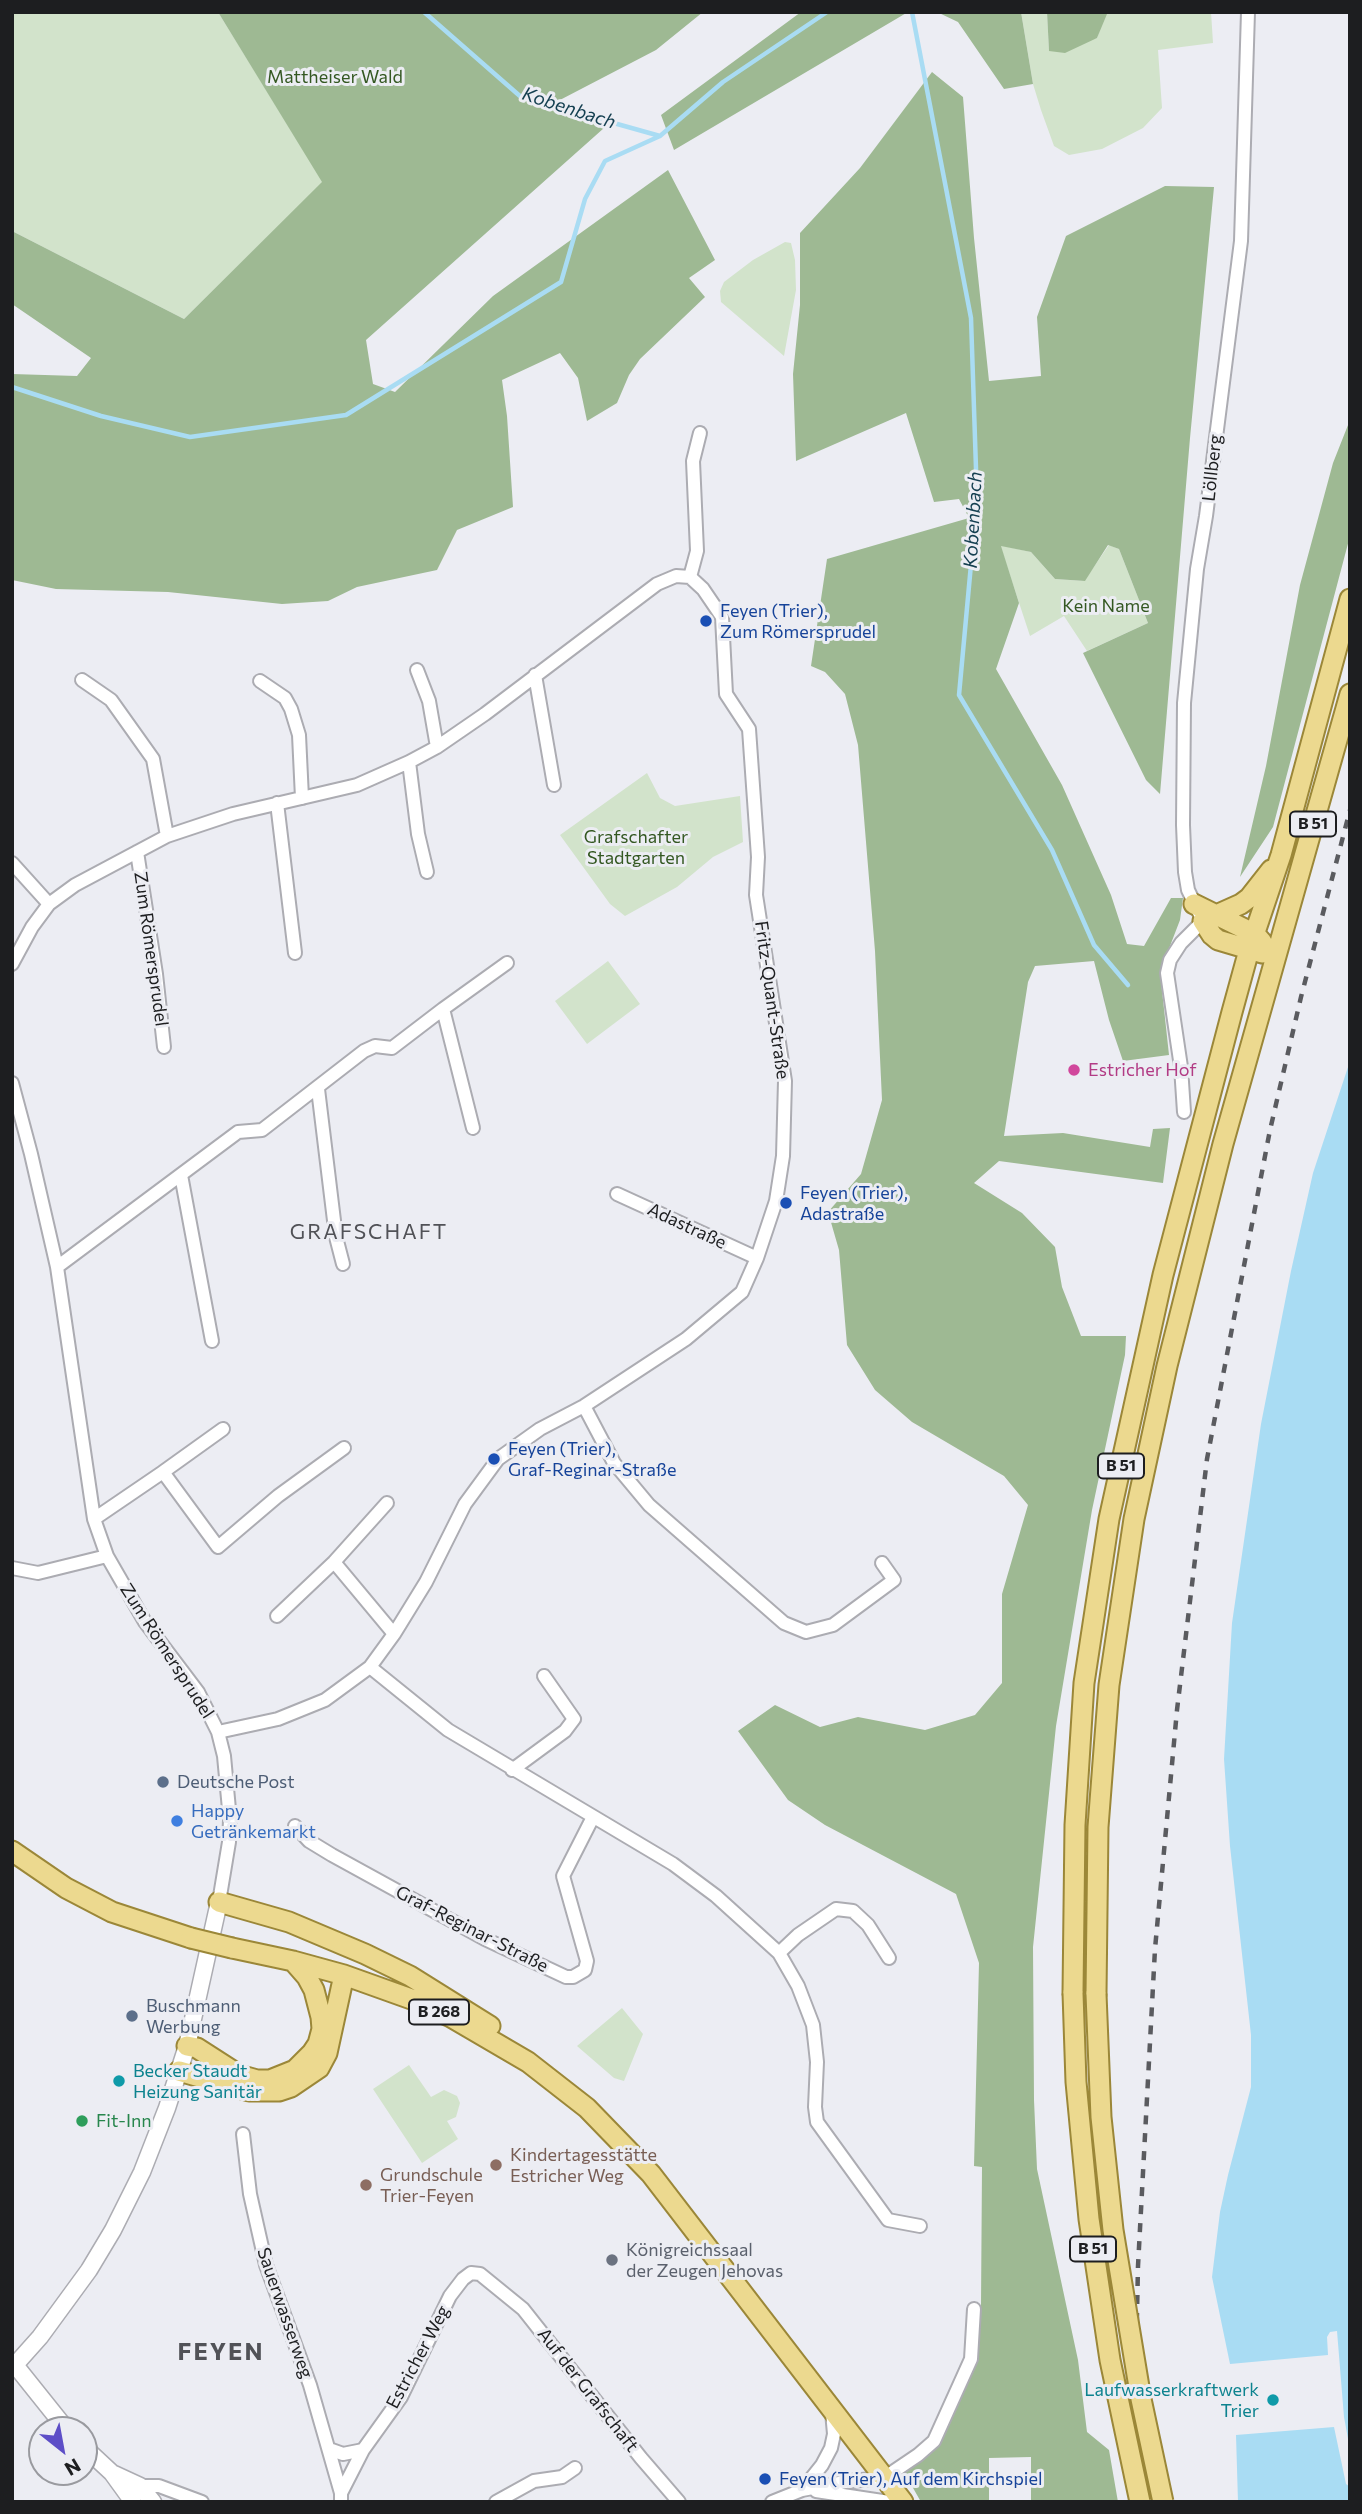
<!DOCTYPE html>
<html>
<head>
<meta charset="utf-8">
<style>
  body { margin:0 }
  #map { position:relative; width:1362px; height:2514px; overflow:hidden; background:#ecedf3; font-family:Commissioner,sans-serif }
  canvas { display:block }
  .frame { position:absolute; inset:0; border:14px solid #1d1e20; pointer-events:none }
  .north { position:absolute; left:28px; top:2416px; width:70px; height:70px; box-sizing:border-box; background:#ecedf3; border:2px solid #999a9f; border-radius:50%; rotate:149deg; font-size:19px; font-weight:700; line-height:28px; text-align:center; color:#1d1e20 }
  .north::after { content:''; display:block; margin:auto; width:24px; height:32px; background:#5d4ec7; clip-path:polygon(50% 0,100% 100%,50% 72%,0 100%) }
</style>
</head>
<body>
<div id="map">
<canvas width="1362" height="2514"></canvas>
<div class="frame"></div>
<div class="north">N</div>
</div>
<script>
const c = document.querySelector('canvas').getContext('2d');
c.lineJoin = 'round';
function paint(path, color) { c.fillStyle = color; c.fill(path, 'evenodd'); }
const toPath = rows => new Path2D(rows.map(r => 'M' + r).join(''));
function trace(path, color, width, dash) { c.strokeStyle = color; c.lineWidth = width; c.lineCap = dash ? 'butt' : 'round'; c.setLineDash(dash || []); c.stroke(path); }
function write(font, color, halo, rows, align = 'center') {
  c.font = font + ' Commissioner,sans-serif'; c.lineWidth = 6; c.setLineDash([]); c.textBaseline = 'middle'; c.strokeStyle = halo; c.fillStyle = color; for (const [text, x, y, turn = 0] of rows) {
    c.save(); c.translate(x, y); c.rotate((+turn || 0) * Math.PI / 180); c.textAlign = isNaN(turn) ? turn : align; if (halo) c.strokeText(text, 0, 0); c.fillText(text, 0, 0); c.restore();
  }
}
paint(toPath([
  [12,12,218,12,323,182,184,319,12,231],
  [1021,12,1047,12,1049,51,1097,38,1106,12,1211,12,1213,43,1158,50,1162,108,1143,128,1102,149,1069,155,1054,146,1041,110,1033,84],
  [785,242,791,243,795,260,796,290,784,356,721,302,720,291,724,282,753,260],
  [1000,545,1031,552,1055,579,1084,581,1109,545,1119,549,1148,623,1087,651,1064,616,1030,636],
  [647,773,660,798,675,806,740,796,743,842,713,857,677,887,625,916,610,904,560,835],
  [608,961,640,1004,587,1044,555,1001],
  [622,2008,643,2034,624,2081,614,2078,577,2046],
  [409,2065,431,2097,444,2090,457,2096,460,2103,456,2117,447,2121,458,2139,422,2163,373,2089]
]), '#d2e3cb');
paint(toPath([
  [218,12,703,12,656,50,558,101,604,128,366,340,373,384,395,392,493,296,668,170,715,260,689,278,705,297,640,359,629,375,617,403,587,421,578,378,560,353,502,380,507,416,513,507,457,530,437,570,357,587,328,601,282,604,168,592,56,589,12,580,12,374,77,376,91,358,12,304,12,231,184,319,322,182],
  [801,12,908,12,674,150,661,115],
  [937,12,1021,12,1033,84,1004,89,958,22],
  [1047,12,1106,12,1107,14,1097,38,1065,53,1049,51],
  [932,72,963,97,974,238,989,381,1041,376,1037,317,1066,236,1165,186,1214,187,1190,438,1160,794,1146,780,1083,653,1148,623,1119,549,1108,545,1085,581,1055,579,1031,552,1001,546,1019,603,996,669,1062,785,1111,895,1127,944,1144,946,1171,898,1183,898,1180,920,1160,972,1169,1055,1123,1061,1109,1020,1094,961,1035,966,1028,982,1004,1136,1063,1133,1150,1147,1153,1129,1170,1128,1163,1183,999,1161,974,1183,1022,1213,1055,1247,1062,1287,1081,1336,1126,1336,1125,1355,1092,1510,1056,1726,1033,1947,1034,2100,1037,2169,1078,2360,1087,2432,1109,2450,1118,2502,1031,2502,1031,2457,989,2458,989,2502,921,2502,904,2472,936,2449,974,2364,981,2305,982,2167,974,2166,979,1963,956,1894,825,1825,788,1800,738,1731,775,1705,820,1727,858,1717,925,1730,975,1715,1002,1683,1002,1594,1028,1505,1004,1476,912,1422,875,1390,847,1345,839,1250,828,1212,861,1174,882,1100,875,951,858,745,845,694,825,672,811,666,827,559,969,518,959,499,934,502,906,413,796,461,793,374,800,305,800,233,860,168],
  [1350,420,1350,536,1273,827,1240,877,1266,766,1300,585,1333,463]
]), '#9eb993');
paint(toPath([
  [1350,1061,1350,2450,1344,2417,1337,2331,1330,2332,1327,2337,1328,2355,1230,2364,1212,2277,1220,2212,1228,2175,1251,2087,1251,2035,1230,1846,1224,1759,1232,1623,1261,1424,1291,1271,1313,1173],
  [1334,2427,1346,2484,1350,2487,1350,2502,1238,2502,1236,2435]
]), '#a9dcf3');
trace(toPath([
  [424,12,521,97,660,136,723,82,827,12],
  [912,12,971,318,977,499,959,695,1052,850,1094,945,1128,985],
  [12,387,101,416,190,437,346,415,561,282,585,199,605,161,660,136]
]), '#a9dcf3', 4.5);
const minor = toPath([
  [690,577,697,551,693,461,700,433],
  [417,670,429,701,437,747],
  [535,675,554,785],
  [82,680,111,700,153,759,167,836],
  [260,681,285,698,291,709,299,735,302,798],
  [409,762,418,834,427,872],
  [277,803,295,953],
  [137,852,156,974,164,1047],
  [12,863,49,904],
  [12,964,32,927,49,904,75,885,167,836,233,814,357,785,409,762,437,747,485,714,657,584,676,576,690,577],
  [443,1009,507,963],
  [12,1083,31,1154,57,1267,94,1519,107,1556,145,1622,198,1692,218,1732,224,1756,230,1820,229,1842,219,1902],
  [318,1089,336,1237,343,1264],
  [1184,1112,1181,1067,1167,973,1170,960,1181,943,1203,921,1188,890,1185,872,1183,825,1184,703,1197,569,1206,516,1241,241,1248,12],
  [181,1175,212,1341],
  [617,1194,757,1258],
  [57,1267,238,1132,262,1130,364,1051,375,1046,392,1048,443,1009,473,1128],
  [584,1406,614,1463,649,1505,784,1623,806,1632,833,1625,894,1580,882,1563],
  [163,1472,223,1429],
  [94,1519,163,1472,218,1547,278,1496,344,1448],
  [334,1562,394,1634],
  [12,1568,38,1573,107,1556],
  [277,1616,334,1562,387,1503],
  [370,1667,448,1730,673,1864,716,1896,779,1953,798,1986,813,2025,817,2062,815,2107,817,2122,888,2220,920,2226],
  [218,1732,278,1719,325,1700,370,1667,394,1634,426,1582,465,1504,498,1459,540,1429,584,1406,686,1339,742,1292,757,1258,776,1201,783,1156,785,1081,756,895,758,857,749,729,726,694,722,617,703,589,690,577],
  [512,1770,565,1731,574,1719,544,1676],
  [295,1826,309,1841,332,1855,485,1939,566,1977,573,1977,585,1970,587,1961,563,1876,593,1817],
  [779,1953,798,1935,836,1909,853,1911,868,1925,889,1958],
  [243,2134,250,2194,266,2265,310,2385,341,2493],
  [329,2449,343,2454,363,2450],
  [140,2486,159,2486,202,2502],
  [802,2490,822,2465,831,2448,834,2434,832,2412],
  [816,2491,889,2502],
  [341,2502,341,2493,363,2450,401,2397,450,2296,463,2279,471,2273,480,2274,523,2309,641,2458,679,2502],
  [496,2502,534,2481,562,2477,575,2468],
  [772,2502,802,2490,850,2481,884,2478,918,2455,934,2441,971,2359,974,2309]
]);
const tertiary = toPath([
  [67,2430,15,2365,40,2337,89,2270,113,2230,142,2172,167,2108,187,2046,219,1902],
  [84,2447,112,2473,133,2502],
  [114,2474,140,2486,153,2502]
]);
const primary = toPath([
  [1194,904,1255,934,1262,942],
  [1262,953,1218,940,1212,935,1203,921,1241,904,1249,898,1271,870],
  [12,1851,66,1888,112,1912,191,1938],
  [219,1902,289,1922,365,1954,410,1976,490,2026],
  [232,1948,293,1961,344,1975,414,2000,451,2017,528,2062,587,2108,651,2174,903,2502],
  [1073,1993,1075,1825,1084,1683,1109,1519,1163,1275,1232,1012,1249,950,1281,855,1350,599],
  [1096,1994,1098,1827,1109,1685,1134,1519,1167,1366,1223,1144,1350,694],
  [187,2046,197,2048,239,2075,257,2080,270,2080,295,2070,312,2053,318,2044,322,2029,321,2017,314,1990,307,1977,293,1961],
  [179,2071,249,2091,279,2091,291,2087,319,2068,327,2053,344,1975]
]);
trace(minor, '#acacb2', 16);
trace(tertiary, '#acacb2', 19);
trace(primary, '#9b8738', 23);
trace(minor, '#fff', 12);
trace(tertiary, '#fff', 16);
trace(primary, '#ecd98f', 19);
trace(toPath([
  [1133,2502,1138,2266,1155,1949,1177,1710,1207,1459,1270,1130,1301,997,1350,810]
]), '#5a5b5f', 4.5, [9, 9]);
const primaryBridge = toPath([
  [191,1938,232,1948],
  [1073,1993,1076,2082,1089,2219,1110,2360,1140,2502],
  [1096,1994,1101,2117,1113,2230,1141,2399,1163,2502]
]);
trace(primaryBridge, '#9b8738', 23, []);
trace(primaryBridge, '#ecd98f', 19);
for (const [x, y, r, color] of [
  [706,621,7,"#1a4fb4"],
  [1074,1070,7,"#d1479c"],
  [786,1203,7,"#1a4fb4"],
  [494,1459,7,"#1a4fb4"],
  [163,1782,7,"#5c6f8a"],
  [177,1821,7,"#3f7fe0"],
  [132,2016,7,"#5c6f8a"],
  [119,2081,7,"#0f9aa8"],
  [82,2121,7,"#2e9e5b"],
  [496,2165,7,"#8d6e63"],
  [366,2185,7,"#8d6e63"],
  [612,2260,7,"#6b7280"],
  [1273,2400,7,"#0f9aa8"],
  [765,2479,7,"#1a4fb4"]
]) { const dot = new Path2D(); dot.arc(x, y, r, 0, 2 * Math.PI); c.fillStyle = color; c.fill(dot); trace(dot, '#ecedf3', 2.5); }
for (const [x, y, w] of [
  [1313,824,46],
  [1121,1466,46],
  [439,2012,60],
  [1093,2249,46]
]) { const box = new Path2D(); box.roundRect(x - w / 2, y - 12.5, w, 25, 5); c.fillStyle = '#ecedf3'; c.fill(box); trace(box, '#1d1e20', 2); }
write('bold 16px', '#1d1e20', null, [
  ["B 51",1313,824],
  ["B 51",1121,1466],
  ["B 268",439,2012],
  ["B 51",1093,2249]
]);
write('18px', '#345822', '#ecedf3', [
  ["Mattheiser Wald",335,77],
  ["Kein Name",1106,606],
  ["Grafschafter",636,837],
  ["Stadtgarten",636,858]
]);
write('18px', '#1d1e20', '#ecedf3', [
  ["Löllberg",1212,468,-84],
  ["Zum Römersprudel",151,949,82],
  ["Fritz-Quant-Straße",772,1000,82],
  ["Adastraße",687,1226,25],
  ["Zum Römersprudel",167,1651,57],
  ["Graf-Reginar-Straße",472,1929,27],
  ["Sauerwasserweg",285,2313,71],
  ["Estricher Weg",418,2357,-62],
  ["Auf der Grafschaft",588,2390,52]
]);
write('18px', '#164399', '#ecedf3', [
  ["Feyen (Trier),",720,611],
  ["Zum Römersprudel",720,632],
  ["Feyen (Trier),",800,1193],
  ["Adastraße",800,1214],
  ["Feyen (Trier),",508,1449],
  ["Graf-Reginar-Straße",508,1470],
  ["Feyen (Trier), Auf dem Kirchspiel",779,2479]
], 'left');
write('18px', '#b23c85', '#ecedf3', [
  ["Estricher Hof",1088,1070]
], 'left');
write('18px', '#4e5e75', '#ecedf3', [
  ["Deutsche Post",177,1782],
  ["Buschmann",146,2006],
  ["Werbung",146,2027]
], 'left');
write('18px', '#366cbe', '#ecedf3', [
  ["Happy",191,1811],
  ["Getränkemarkt",191,1832]
], 'left');
write('18px', '#0d838f', '#ecedf3', [
  ["Becker Staudt",133,2071],
  ["Heizung Sanitär",133,2092],
  ["Laufwasserkraftwerk",1259,2390,"right"],
  ["Trier",1259,2411,"right"]
], 'left');
write('18px', '#27864d', '#ecedf3', [
  ["Fit-Inn",96,2121]
], 'left');
write('18px', '#785e54', '#ecedf3', [
  ["Kindertagesstätte",510,2155],
  ["Estricher Weg",510,2176],
  ["Grundschule",380,2175],
  ["Trier-Feyen",380,2196]
], 'left');
write('18px', '#5b616d', '#ecedf3', [
  ["Königreichssaal",626,2250],
  ["der Zeugen Jehovas",626,2271]
], 'left');
write('italic 19px', '#143f50', '#ecedf3', [
  ["Kobenbach",569,108,18],
  ["Kobenbach",973,520,-87]
]);
c.letterSpacing = '2px';
write('21px', '#515257', '#ecedf3', [
  ["GRAFSCHAFT",369,1232]
]);
c.letterSpacing = '0px';
c.letterSpacing = '2px';
write('bold 24px', '#515257', '#ecedf3', [
  ["FEYEN",221,2352]
]);
c.letterSpacing = '0px';
</script>
</body>
</html>
